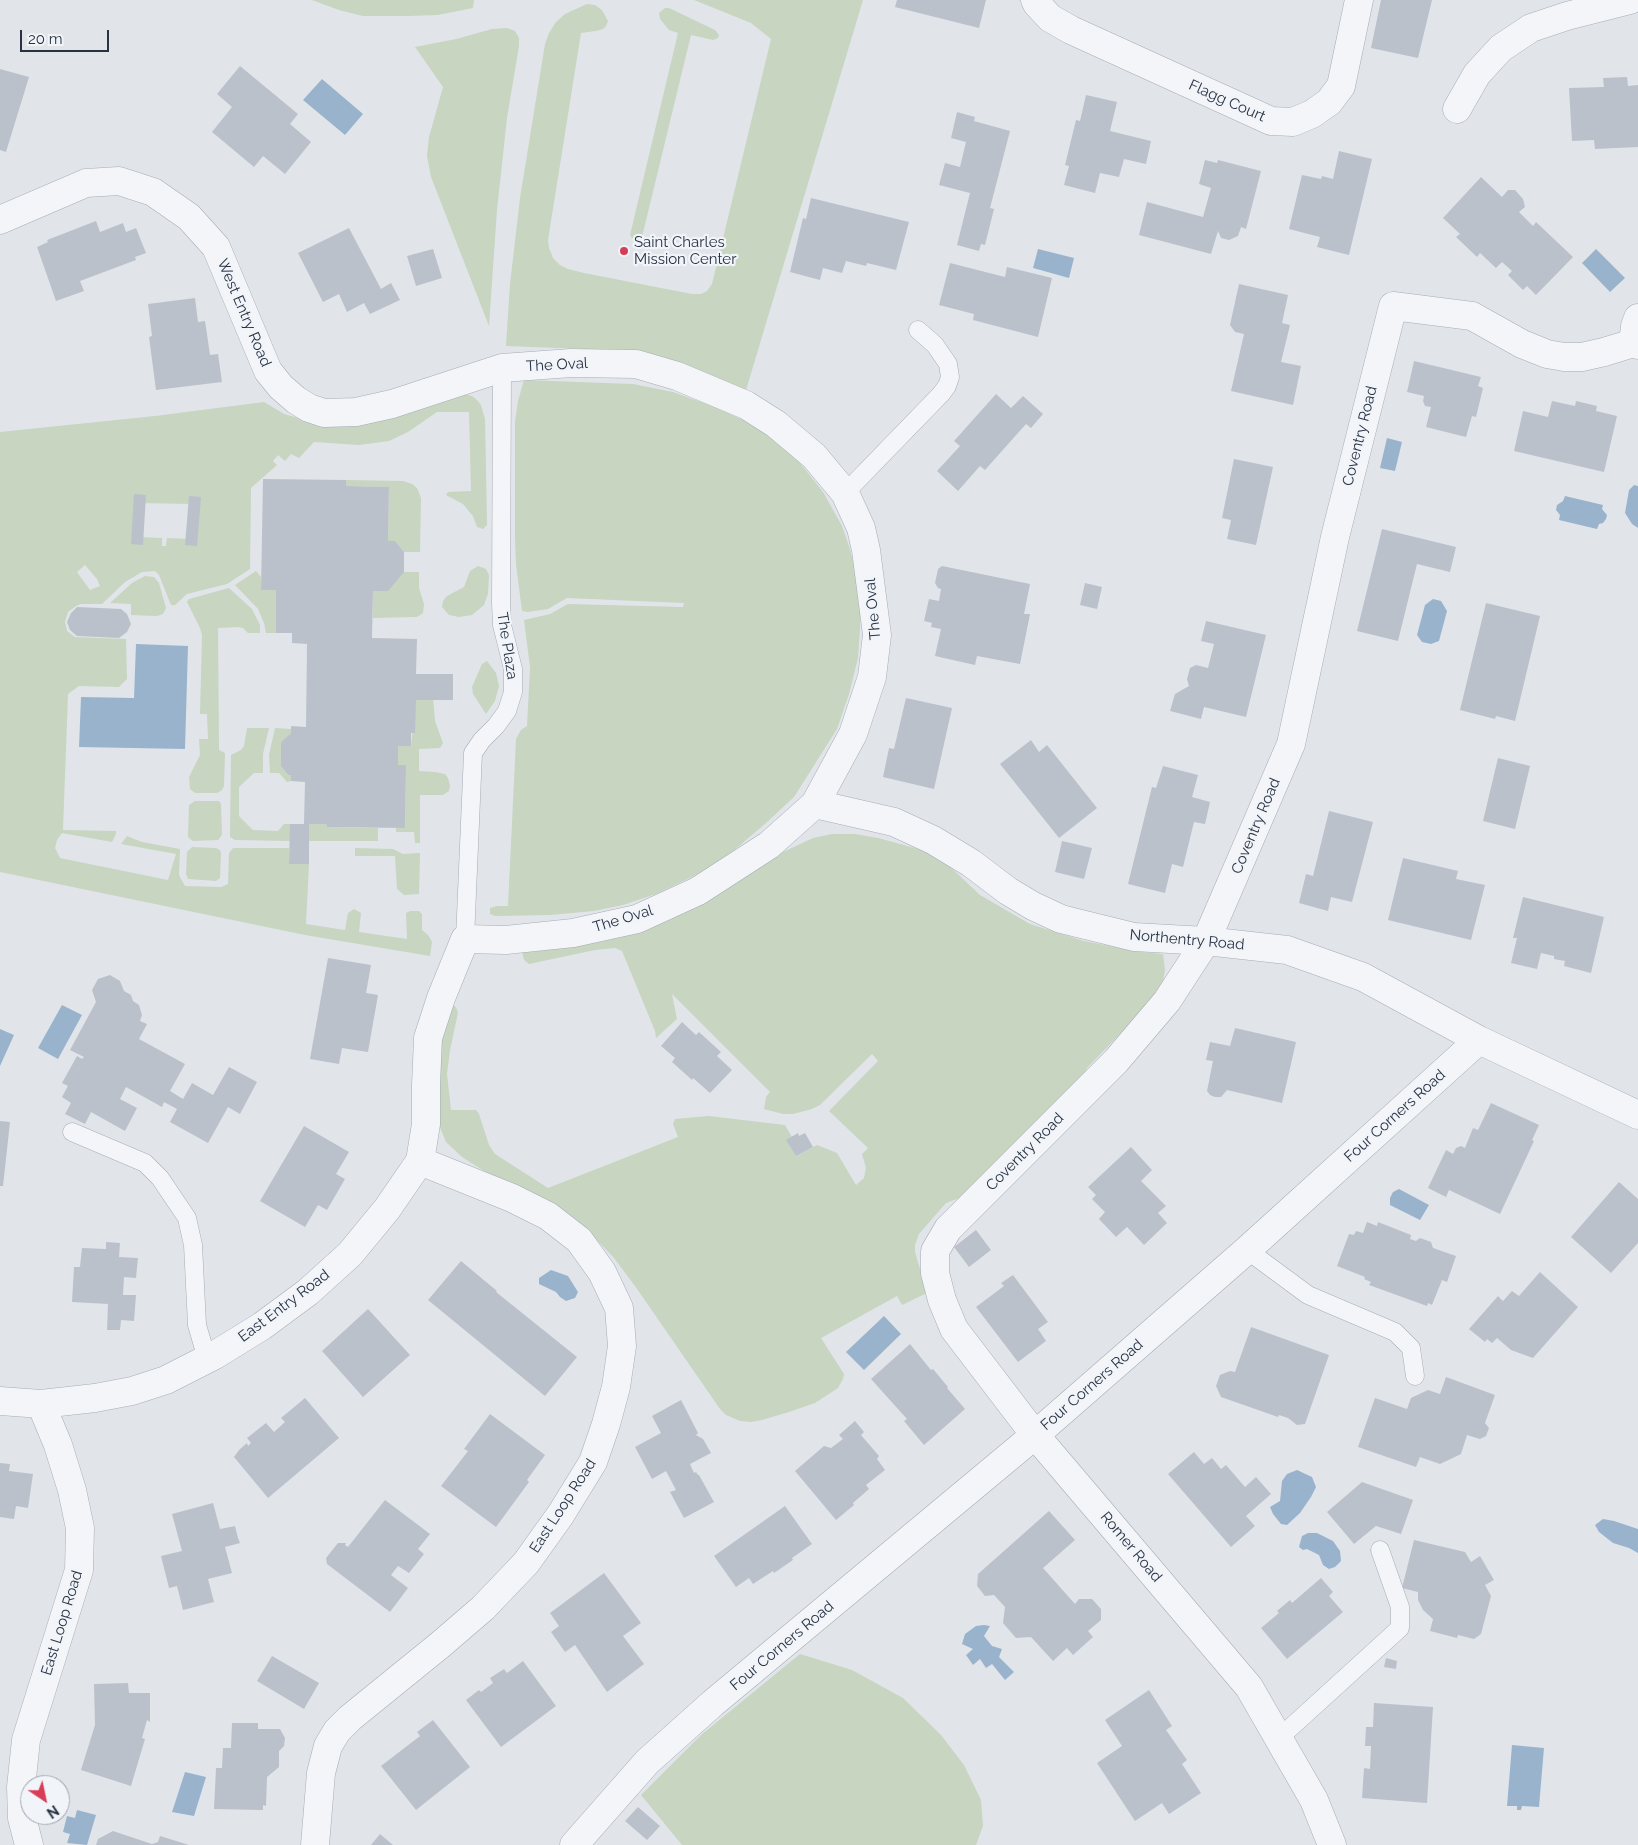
<!DOCTYPE html>
<html>
<head>
<meta charset="utf-8">
<style>
  body { margin:0 }
  #map { position:relative; width:1638px; height:1845px; overflow:hidden; background:#e1e5ea; font-family:Raleway,sans-serif }
  canvas { display:block }
  .north { position:absolute; left:20px; top:1775px; width:50px; height:50px; box-sizing:border-box; background:#f1f4f8; border:1px solid #a1a6b0; border-radius:50%; rotate:146deg; font-size:14px; font-weight:700; line-height:20px; text-align:center; color:#283243 }
  .north::after { content:''; display:block; margin:auto; width:18px; height:22px; background:#d83d57; clip-path:polygon(50% 0,100% 100%,50% 72%,0 100%) }
  .scale { position:absolute; left:20px; top:30px; width:89px; height:22px; box-sizing:border-box; border:2px solid #283243; border-top:0; padding-left:6px; font-size:15px; line-height:18px; white-space:nowrap; color:#283243; -webkit-text-stroke:4px #f1f4f8; paint-order:stroke }
</style>
</head>
<body>
<div id="map">
<canvas width="1638" height="1845"></canvas>
<div class="north">N</div>
<div class="scale">20 m</div>
</div>
<script>
const c = document.querySelector('canvas').getContext('2d');
c.lineJoin = 'round';
function paint(path, color) { c.fillStyle = color; c.fill(path, 'evenodd'); }
const toPath = rows => new Path2D(rows.map(r => 'M' + r).join(''));
function trace(path, color, width, dash) { c.strokeStyle = color; c.lineWidth = width; c.lineCap = dash ? 'butt' : 'round'; c.setLineDash(dash || []); c.stroke(path); }
function write(font, color, halo, rows, align = 'center') {
  c.font = font + ' Raleway,sans-serif'; c.lineWidth = 4.5; c.setLineDash([]); c.textBaseline = 'middle'; c.strokeStyle = halo; c.fillStyle = color; for (const [text, x, y, turn = 0] of rows) {
    c.save(); c.translate(x, y); c.rotate((+turn || 0) * Math.PI / 180); c.textAlign = isNaN(turn) ? turn : align; if (halo) c.strokeText(text, 0, 0); c.fillText(text, 0, 0); c.restore();
  }
}
paint(toPath([
  [312,0,474,0,473,8,438,15,408,16,363,16,339,10],
  [694,0,863,0,746,390,639,351,506,346,510,284,520,198,545,44,549,33,556,22,565,14,587,4,595,5,602,10,608,21,606,26,603,29,596,31,581,33,548,240,549,248,553,258,560,265,568,269,584,273,692,294,701,294,707,291,712,284,771,39,751,23],
  [665,8,669,8,715,30,719,35,718,38,713,40,691,35,642,237,637,241,633,240,630,235,678,33,669,30,660,19,659,13],
  [507,28,515,31,519,38,519,46,507,118,497,210,489,326,431,177,427,156,429,137,443,87,415,47,456,39,492,29],
  [524,380,633,384,673,392,715,407,745,421,773,438,800,463,823,492,842,526,850,549,862,597,858,658,849,694,837,729,794,797,766,823,732,852,696,875,656,894,623,905,594,911,550,915,495,916,490,914,490,908,497,906,508,906,516,739,521,730,527,726,530,667,524,620,550,614,568,604,683,607,684,603,567,598,548,609,528,612,522,611,516,564,515,537,515,422,518,401],
  [464,394,472,396,477,400,481,405,485,419,487,522,487,525,483,529,477,527,473,516,463,504,446,495,448,492,471,491,469,412,437,412,408,432,389,441,359,445,314,442,299,458,291,454,285,461,278,455,273,461,277,465,251,488,250,569,227,584,187,594,175,605,171,605,159,575,155,571,142,572,125,582,102,604,81,604,76,606,68,612,65,622,67,631,75,637,126,639,127,679,119,687,79,686,68,694,63,830,116,831,116,834,112,842,62,833,57,840,55,848,60,858,168,880,176,854,121,844,127,836,142,842,180,849,179,875,185,886,221,887,228,884,229,853,233,848,289,848,289,864,309,864,306,924,345,930,348,913,354,909,361,913,359,932,407,939,406,913,410,911,419,911,422,914,422,930,429,936,432,942,430,956,305,935,0,872,0,432,155,416,264,402,284,414,302,419],
  [139,503,193,504,192,539,167,538,166,546,162,546,162,538,138,537],
  [85,565,97,579,100,586,90,590,77,572],
  [346,480,403,481,412,484,417,488,421,498,420,552,404,552,395,542,388,541,389,487,346,486],
  [478,566,486,569,489,575,488,594,484,605,472,615,459,617,449,615,442,607,443,601,447,596,464,587,470,571],
  [256,571,261,577,261,589,276,590,276,633,266,633,264,623,258,609,235,585],
  [404,572,419,572,419,588,424,604,423,613,417,617,373,618,373,591],
  [145,576,154,577,159,583,166,608,163,614,157,616,131,615,131,604,110,603,132,583],
  [229,588,252,609,260,625,260,633,248,633,243,628,238,627,218,628,219,750,225,753,224,786,222,790,217,793,195,793,190,789,189,777,200,755,199,739,208,739,207,714,200,714,202,635,200,628,187,602,189,599],
  [487,661,496,673,499,686,495,701,486,714,473,694,472,687,482,664],
  [416,698,433,698,435,721,443,743,440,748,419,749,419,771,435,772,445,774,448,778,450,786,449,791,443,795,420,795,420,843,415,843,414,832,396,832,396,828,405,828,406,765,398,765,398,746,411,746],
  [247,728,269,728,263,754,263,773,254,773,239,787,239,816,253,830,278,831,284,824,290,824,290,841,235,840,230,837,231,755,241,750,244,746],
  [275,728,291,729,291,733,281,742,281,766,288,775,291,775,291,781,287,782,279,773,270,773,269,755],
  [195,801,219,801,221,804,222,835,218,840,193,841,188,837,189,805],
  [309,824,326,824,327,827,378,828,378,841,309,841],
  [832,834,855,834,878,838,922,850,945,862,980,895,1030,924,1084,941,1141,952,1163,954,1165,970,1163,982,1145,1008,1087,1068,1083,1078,965,1196,946,1203,919,1234,915,1245,915,1252,927,1293,902,1305,897,1296,821,1338,844,1374,843,1379,838,1388,815,1403,789,1412,762,1420,751,1422,740,1421,726,1415,720,1409,635,1286,614,1258,593,1236,563,1212,484,1171,462,1157,446,1142,439,1125,435,1055,448,1002,456,1007,458,1013,450,1050,447,1074,451,1110,476,1110,479,1114,489,1145,495,1154,548,1188,678,1137,673,1124,675,1119,709,1116,785,1125,792,1137,787,1140,796,1156,817,1145,837,1153,856,1185,864,1178,866,1168,862,1154,868,1148,829,1111,878,1061,872,1054,820,1105,812,1109,793,1114,783,1114,764,1109,766,1097,770,1092,672,994,677,1019,656,1038,655,1031,622,951,615,948,595,950,529,964,524,960,522,952,605,941,667,921,706,901,781,853,813,838],
  [192,847,216,848,220,850,221,853,220,878,216,881,188,879,186,874,187,852],
  [355,848,393,849,403,854,420,853,419,894,404,895,397,889,395,856,355,856],
  [800,1654,852,1670,903,1698,941,1735,964,1765,981,1800,983,1826,976,1845,682,1845,641,1795,701,1735]
]), '#c7d5c1');
paint(toPath([
  [322,79,363,114,345,135,303,100],
  [1038,249,1074,258,1069,278,1033,268],
  [1596,249,1625,278,1610,292,1582,263],
  [1387,438,1402,442,1395,471,1380,468],
  [1634,485,1638,486,1638,528,1632,524,1625,513,1629,490],
  [1565,496,1603,505,1602,509,1607,515,1606,519,1603,523,1599,524,1597,529,1559,520,1560,515,1556,510,1557,505,1563,501],
  [1433,599,1441,601,1447,611,1439,641,1431,644,1422,642,1417,635,1425,605],
  [136,644,188,646,185,749,79,747,81,697,134,698],
  [62,1005,82,1015,58,1059,38,1048],
  [0,1029,14,1035,0,1066],
  [1399,1189,1429,1205,1420,1220,1390,1205,1390,1198,1393,1192],
  [551,1270,568,1276,578,1292,575,1298,566,1301,560,1297,556,1292,539,1284,539,1278],
  [884,1316,901,1334,864,1370,846,1352],
  [1297,1470,1312,1477,1316,1487,1311,1497,1300,1513,1287,1525,1281,1524,1273,1514,1270,1507,1280,1501,1282,1481,1287,1474],
  [1603,1519,1614,1521,1638,1529,1638,1553,1629,1548,1613,1543,1599,1532,1595,1525],
  [1308,1533,1317,1533,1333,1541,1340,1551,1341,1561,1335,1567,1329,1569,1323,1565,1319,1555,1307,1549,1303,1550,1299,1547,1302,1536],
  [984,1625,990,1626,984,1636,992,1646,1002,1649,999,1657,1014,1672,1005,1680,992,1664,986,1668,980,1659,973,1665,966,1655,973,1649,962,1644,965,1634,976,1626],
  [1512,1745,1544,1748,1539,1807,1522,1806,1521,1810,1517,1810,1517,1806,1507,1806],
  [185,1772,206,1777,194,1816,172,1812],
  [77,1810,96,1815,87,1845,67,1843,70,1834,63,1832,67,1816,75,1818]
]), '#99b3cd');
paint(toPath([
  [897,0,986,0,979,28,895,7],
  [1381,0,1432,0,1418,58,1371,48],
  [240,66,298,114,290,124,311,142,285,174,263,156,254,167,212,132,232,107,217,94],
  [0,69,29,77,6,152,0,150],
  [1627,77,1628,86,1638,85,1638,147,1595,149,1594,140,1572,141,1569,88,1604,87,1603,78],
  [1086,95,1117,102,1110,131,1151,141,1146,164,1124,159,1119,177,1100,173,1095,193,1064,185,1069,166,1065,165,1076,120,1080,121],
  [957,112,975,117,974,121,1010,131,990,208,994,209,985,245,981,244,979,251,957,245,970,193,939,185,945,163,960,167,966,142,951,138],
  [1339,151,1372,159,1349,255,1317,247,1320,237,1289,229,1302,175,1321,179,1322,176,1333,179],
  [1205,160,1217,163,1218,160,1261,171,1246,229,1241,227,1238,236,1229,240,1221,238,1218,231,1211,254,1139,235,1147,202,1203,217,1211,188,1199,184],
  [1481,177,1502,197,1508,190,1515,190,1523,199,1525,207,1519,212,1533,226,1536,222,1573,257,1536,295,1527,286,1523,290,1508,275,1512,271,1502,262,1496,268,1480,253,1477,257,1456,237,1460,234,1443,218],
  [811,198,909,222,896,270,867,263,866,266,846,261,842,273,823,268,820,280,790,272,803,218,806,219],
  [96,221,100,232,123,223,126,232,136,228,146,253,135,257,136,260,80,281,84,291,56,301,37,247,48,242,47,240],
  [349,228,381,289,391,283,400,300,370,314,364,303,347,312,339,294,323,302,298,253],
  [433,249,442,278,416,286,407,256],
  [950,263,1005,277,1007,267,1052,278,1038,337,973,320,974,314,939,305],
  [1239,284,1288,295,1282,323,1290,325,1281,362,1301,366,1293,405,1231,391,1244,334,1235,332,1230,325],
  [195,298,198,322,205,321,210,355,218,354,222,382,156,390,149,337,152,336,148,304],
  [1414,361,1481,377,1478,386,1483,388,1476,417,1472,416,1466,437,1426,427,1431,407,1425,406,1423,401,1424,396,1407,392],
  [996,394,1011,408,1023,396,1043,414,1031,428,1026,424,985,470,980,466,958,491,937,471,960,446,954,441],
  [1552,401,1575,406,1576,401,1597,406,1596,411,1617,416,1604,472,1514,451,1523,411,1548,417],
  [1234,459,1273,467,1256,545,1227,539,1231,520,1222,518],
  [263,479,346,480,346,486,389,487,388,541,395,541,404,552,404,572,388,591,373,591,372,638,417,639,416,674,453,674,453,700,416,700,415,733,411,733,411,746,398,746,398,765,406,765,405,828,327,827,326,824,309,824,309,864,289,864,290,824,304,824,305,782,291,781,291,775,288,775,281,766,281,742,291,733,291,726,306,727,307,644,292,643,292,633,276,633,276,590,261,590],
  [134,494,146,495,143,545,131,544],
  [189,496,201,497,197,546,185,545],
  [1382,529,1456,547,1450,572,1417,564,1398,641,1357,631],
  [942,566,1030,584,1024,614,1030,614,1020,664,977,656,975,665,935,656,941,629,931,627,932,623,924,621,929,599,939,601,941,589,938,588,935,583,938,569],
  [1085,583,1102,587,1097,609,1080,605],
  [1486,603,1540,616,1515,721,1496,716,1495,719,1460,710],
  [77,607,121,609,127,614,131,624,127,632,119,638,77,636,70,630,67,622,71,613],
  [1206,621,1266,635,1246,717,1204,707,1201,719,1170,711,1175,694,1189,686,1187,679,1190,668,1196,665,1208,668,1214,644,1201,641],
  [906,698,952,708,934,789,883,777,889,748,894,749],
  [1031,740,1039,752,1047,745,1097,808,1059,838,1000,764],
  [1498,758,1530,766,1515,829,1483,821],
  [1163,766,1198,775,1192,797,1210,802,1205,824,1194,822,1183,867,1172,864,1165,893,1128,884,1152,787,1156,788],
  [1329,811,1373,822,1352,902,1331,897,1328,911,1299,903,1306,874,1313,876],
  [1062,841,1092,848,1084,879,1055,872],
  [1403,858,1458,871,1456,879,1485,885,1471,940,1388,920],
  [1523,897,1604,917,1591,973,1564,966,1565,961,1554,959,1554,956,1541,953,1537,969,1511,963,1517,938,1513,938],
  [328,958,371,965,366,993,378,995,368,1052,342,1048,339,1064,310,1059],
  [110,975,120,981,124,991,131,995,133,1001,139,1005,142,1015,140,1021,147,1024,139,1039,185,1064,170,1091,183,1099,192,1083,213,1095,229,1067,257,1082,240,1114,228,1107,208,1143,170,1122,177,1109,164,1102,162,1107,126,1087,120,1099,137,1108,125,1131,91,1112,85,1124,65,1114,71,1103,62,1097,68,1086,62,1083,77,1056,82,1059,84,1057,70,1050,96,1002,92,990,98,979],
  [682,1022,696,1035,699,1032,721,1052,717,1056,732,1070,710,1093,693,1078,692,1080,672,1062,675,1058,661,1046],
  [1235,1028,1296,1042,1282,1103,1227,1090,1221,1097,1215,1097,1210,1095,1207,1091,1213,1061,1206,1060,1210,1042,1230,1046],
  [1491,1103,1539,1125,1532,1140,1534,1141,1500,1214,1449,1190,1446,1197,1428,1188,1446,1150,1453,1154,1456,1148,1461,1146,1465,1148,1473,1128,1478,1130],
  [0,1121,10,1122,3,1186,0,1186],
  [304,1126,349,1152,336,1174,345,1179,327,1210,318,1205,305,1227,260,1201],
  [798,1133,799,1136,805,1133,813,1147,796,1156,786,1140],
  [1131,1147,1152,1170,1141,1181,1166,1206,1158,1213,1167,1223,1144,1245,1127,1227,1116,1237,1099,1219,1105,1212,1092,1199,1096,1195,1088,1187],
  [1619,1182,1638,1199,1638,1243,1611,1273,1571,1237],
  [1367,1222,1377,1226,1378,1222,1411,1235,1410,1239,1416,1241,1420,1238,1431,1242,1433,1248,1456,1256,1447,1282,1442,1280,1432,1305,1428,1303,1427,1306,1369,1285,1371,1282,1364,1279,1365,1277,1337,1266,1349,1234,1354,1235,1356,1231,1363,1233],
  [976,1230,991,1250,969,1267,954,1247],
  [106,1242,120,1243,119,1257,138,1258,136,1278,124,1277,123,1295,136,1295,134,1321,121,1320,120,1330,107,1330,108,1304,72,1302,74,1267,80,1267,82,1248,106,1249],
  [461,1261,497,1291,496,1292,577,1357,545,1396,428,1300],
  [1540,1272,1578,1307,1533,1358,1511,1350,1497,1338,1492,1343,1487,1339,1485,1342,1469,1329,1498,1296,1503,1301,1512,1291,1519,1296],
  [1013,1275,1048,1322,1038,1329,1046,1341,1018,1362,976,1307,1004,1286,1001,1283],
  [368,1309,410,1355,363,1397,322,1351],
  [1251,1327,1329,1355,1305,1424,1297,1425,1288,1418,1279,1415,1278,1417,1221,1397,1216,1386,1220,1375,1230,1371,1235,1372],
  [910,1344,931,1370,933,1369,948,1387,947,1388,965,1409,924,1445,904,1421,907,1419,871,1379],
  [1446,1377,1495,1395,1485,1423,1489,1428,1486,1436,1480,1439,1467,1435,1461,1454,1440,1464,1420,1457,1416,1467,1358,1447,1375,1398,1407,1409,1411,1398,1428,1390,1440,1394],
  [305,1398,339,1438,268,1498,234,1457,239,1450,247,1443,248,1446,251,1443,247,1438,266,1423,274,1432,285,1422,281,1418],
  [681,1400,698,1433,696,1435,703,1439,711,1453,690,1464,694,1473,696,1472,698,1475,699,1475,714,1502,684,1518,670,1492,676,1490,666,1471,652,1479,635,1447,661,1433,652,1416],
  [490,1414,545,1455,527,1480,529,1482,496,1527,441,1486,468,1451,464,1449],
  [855,1421,864,1432,861,1435,879,1456,877,1459,885,1470,866,1485,869,1489,853,1503,854,1505,836,1520,795,1471,824,1446,831,1448,843,1439,839,1435],
  [1194,1452,1204,1464,1212,1458,1221,1469,1226,1465,1245,1487,1256,1477,1271,1494,1246,1516,1255,1526,1231,1547,1168,1474],
  [0,1463,10,1464,9,1471,33,1474,28,1508,16,1506,14,1519,0,1517],
  [1362,1482,1413,1500,1401,1534,1376,1526,1354,1544,1327,1512],
  [385,1500,430,1534,418,1549,424,1554,409,1573,398,1566,391,1575,408,1588,390,1612,327,1564,326,1558,338,1543,346,1543,345,1545,348,1547],
  [213,1503,220,1529,235,1526,238,1538,240,1543,225,1547,232,1573,208,1579,214,1602,183,1610,177,1586,169,1588,161,1556,182,1551,172,1514],
  [785,1506,812,1544,792,1558,793,1560,774,1573,773,1571,753,1584,749,1578,736,1587,714,1556],
  [1049,1511,1075,1540,1043,1568,1075,1604,1079,1599,1092,1599,1101,1609,1101,1620,1088,1631,1093,1637,1073,1655,1067,1648,1053,1661,1031,1637,1016,1638,1003,1623,1005,1607,994,1595,985,1596,977,1586,978,1574],
  [1414,1540,1465,1552,1471,1562,1480,1556,1494,1580,1485,1585,1491,1596,1481,1634,1474,1639,1458,1635,1457,1638,1430,1631,1433,1619,1423,1610,1418,1600,1418,1592,1402,1588],
  [604,1573,641,1623,623,1636,644,1664,607,1692,575,1645,565,1652,551,1632,559,1626,550,1613],
  [1321,1578,1333,1592,1329,1596,1343,1612,1287,1659,1261,1628,1279,1613,1277,1611,1290,1600,1292,1603],
  [272,1656,319,1683,304,1709,257,1681],
  [1386,1658,1397,1661,1396,1669,1384,1667],
  [523,1661,556,1706,501,1747,466,1700,479,1690,481,1692,493,1683,490,1678,504,1669,507,1673],
  [128,1683,129,1693,150,1693,150,1722,147,1720,142,1738,145,1739,131,1786,81,1770,95,1725,94,1684],
  [1149,1690,1172,1726,1166,1730,1187,1760,1182,1764,1201,1793,1169,1814,1162,1803,1135,1821,1097,1763,1122,1746,1105,1720],
  [1374,1703,1433,1707,1427,1803,1362,1798,1364,1768,1370,1769,1371,1746,1365,1746,1366,1727,1373,1727],
  [433,1720,470,1767,416,1810,381,1766,420,1736,417,1732],
  [232,1723,258,1723,258,1729,280,1729,285,1738,284,1746,279,1751,279,1767,267,1777,266,1806,263,1805,263,1810,214,1809,216,1768,222,1768,223,1748,231,1748],
  [638,1807,660,1826,647,1840,625,1821],
  [113,1831,152,1844,158,1842,160,1836,189,1845,96,1845,98,1839],
  [380,1834,393,1845,371,1845]
]), '#bac1cb');
const lane = toPath([
  [845,493,941,394,947,386,950,377,948,364,935,345,918,330],
  [465,939,473,753,482,740,496,726,507,711,513,692,513,669,502,625,501,603,502,368],
  [72,1132,145,1163,160,1178,187,1218,193,1245,197,1325,207,1359],
  [1247,1250,1308,1295,1395,1332,1411,1348,1415,1376],
  [1278,1739,1400,1628,1400,1607,1380,1550]
]);
const street = toPath([
  [1035,0,1037,4,1050,18,1071,30,1271,121,1293,122,1312,114,1329,102,1341,86,1359,0],
  [1457,109,1477,74,1501,48,1531,28,1567,16,1630,0],
  [0,220,86,183,119,181,153,192,189,217,216,247,268,371,281,387,296,400,309,408,324,413,356,412,392,404,502,368,571,363,636,364,677,376,746,405,776,424,814,456,845,493,861,528,866,550,877,635,872,677,853,734,815,804,769,845,698,891,637,919,573,933,506,940,465,939,441,998,428,1038,426,1085,426,1124,420,1161,387,1209,350,1254,308,1292,262,1326,215,1355,166,1380,132,1391,95,1398,41,1404,0,1401],
  [1638,318,1635,326,1634,335,1638,345],
  [815,804,894,822,933,840,971,863,1008,891,1033,906,1061,919,1134,937,1206,941,1287,950,1363,977,1479,1040],
  [29,1845,22,1818,21,1787,26,1740,79,1570,80,1528,72,1490,58,1445,41,1404],
  [315,1845,321,1773,328,1746,337,1731,350,1718,440,1645,483,1608,526,1563,561,1514,593,1462,606,1424,616,1387,622,1346,619,1308,602,1272,579,1240,548,1216,512,1198,420,1161],
  [574,1845,647,1762,713,1703,1035,1435,1247,1250,1479,1040,1638,1115],
  [1332,1845,1314,1800,1249,1687,1035,1435,954,1329,942,1300,935,1273,935,1251,948,1229,1116,1061,1167,1001,1206,941,1291,744,1335,537,1393,306,1472,316,1522,344,1547,354,1564,357,1582,357,1604,352,1637,342]
]);
trace(lane, '#a6acb5', 19);
trace(street, '#a6acb5', 29);
trace(lane, '#f4f5f8', 18);
trace(street, '#f4f5f8', 28);
for (const [x, y, r, color] of [
  [624,251,5,"#d83d57"]
]) { const dot = new Path2D(); dot.arc(x, y, r, 0, 2 * Math.PI); c.fillStyle = color; c.fill(dot); trace(dot, '#f1f4f8', 2); }
write('15px', '#283243', '#f1f4f8', [
  ["Flagg Court",1227,101,24],
  ["West Entry Road",244,313,67],
  ["The Oval",557,365,-3],
  ["Coventry Road",1360,436,-76],
  ["The Oval",873,609,-95],
  ["The Plaza",507,646,81],
  ["Coventry Road",1256,826,-67],
  ["The Oval",623,919,-17],
  ["Northentry Road",1187,940,5],
  ["Four Corners Road",1395,1116,-42],
  ["Coventry Road",1025,1152,-45],
  ["East Entry Road",284,1306,-37],
  ["Four Corners Road",1092,1385,-41],
  ["East Loop Road",563,1506,-57],
  ["Romer Road",1131,1547,50],
  ["East Loop Road",62,1623,-73],
  ["Four Corners Road",782,1646,-40]
]);
write('15px', '#283243', '#f1f4f8', [
  ["Saint Charles",634,242],
  ["Mission Center",634,259]
], 'left');
</script>
</body>
</html>
